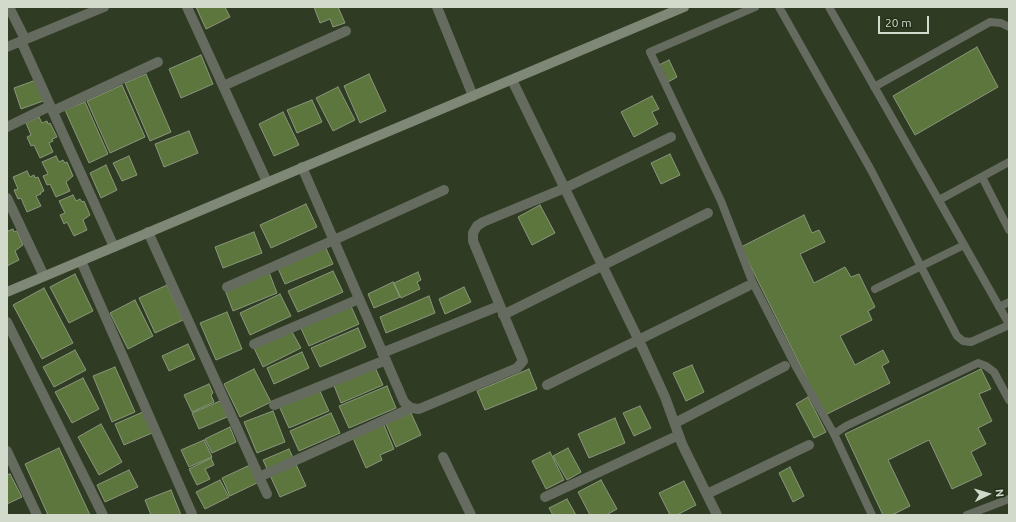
<!DOCTYPE html>
<html>
<head>
<meta charset="utf-8">
<style>
  body { margin:0 }
  #map { position:relative; width:1016px; height:522px; overflow:hidden; background:#2f3b23; font-family:Ubuntu,sans-serif }
  canvas { display:block }
  .frame { position:absolute; inset:0; border:8px solid #d2dacb; pointer-events:none }
  .north { position:absolute; left:968px; top:474px; width:40px; height:40px; -webkit-text-stroke:3px #253019; paint-order:stroke; rotate:85deg; font-size:11px; font-weight:700; line-height:16px; text-align:center; color:#d2dacb }
  .north::after { content:''; display:block; margin:auto; width:14px; height:18px; background:#d2dacb; clip-path:polygon(50% 0,100% 100%,50% 72%,0 100%) }
  .scale { position:absolute; left:878px; top:16px; width:51px; height:18px; box-sizing:border-box; border:2px solid #d2dacb; border-top:0; padding-left:5px; font-size:12px; line-height:14px; white-space:nowrap; color:#d2dacb; -webkit-text-stroke:3px #253019; paint-order:stroke }
</style>
</head>
<body>
<div id="map">
<canvas width="1016" height="522"></canvas>
<div class="frame"></div>
<div class="north">N</div>
<div class="scale">20 m</div>
</div>
<script>
const c = document.querySelector('canvas').getContext('2d');
c.lineJoin = 'round';
function paint(path, color) { c.fillStyle = color; c.fill(path, 'evenodd'); }
const toPath = rows => new Path2D(rows.map(r => 'M' + r).join(''));
function trace(path, color, width, dash) { c.strokeStyle = color; c.lineWidth = width; c.lineCap = dash ? 'butt' : 'round'; c.setLineDash(dash || []); c.stroke(path); }
const building = toPath([
  [196,7,225,7,230,17,206,29,196,7],
  [314,7,338,7,345,23,333,27,330,19,320,23,314,7],
  [977,47,998,87,915,135,893,96,977,47],
  [201,55,213,84,181,98,169,69,201,55],
  [669,60,677,77,668,82,659,65,669,60],
  [146,74,171,132,150,141,125,83,146,74],
  [369,74,386,111,360,123,344,86,369,74],
  [36,80,43,101,21,109,14,88,36,80],
  [122,85,145,137,110,153,87,101,122,85],
  [338,87,355,120,333,131,316,98,338,87],
  [652,96,659,109,652,112,658,124,634,137,621,112,652,96],
  [312,100,322,122,297,133,287,110,312,100],
  [85,102,108,154,89,163,65,110,85,102],
  [283,112,299,145,274,156,259,124,283,112],
  [39,117,42,123,47,121,48,124,50,123,57,137,52,139,53,141,49,143,53,152,40,158,34,145,31,146,27,137,31,135,26,123,39,117],
  [189,131,198,153,164,167,155,144,189,131],
  [670,154,680,175,661,184,651,163,670,154],
  [56,156,59,162,63,160,65,163,67,162,73,176,66,182,70,191,56,197,50,184,47,185,43,176,48,174,42,162,56,156],
  [129,156,137,175,122,181,113,163,129,156],
  [106,165,117,190,101,198,90,173,106,165],
  [27,171,30,177,34,175,35,178,38,177,44,191,40,193,41,194,36,196,41,206,27,212,21,198,18,199,14,190,18,189,13,177,27,171],
  [73,195,76,201,80,199,82,202,84,201,90,215,83,220,87,230,74,236,67,222,64,224,60,215,65,213,59,201,73,195],
  [306,204,317,227,271,248,260,225,306,204],
  [540,205,555,233,532,245,518,217,540,205],
  [804,215,812,233,819,230,825,242,800,254,814,283,845,267,851,277,859,274,875,307,868,311,872,320,840,336,855,365,883,350,889,362,882,366,890,383,825,415,741,247,804,215],
  [7,229,8,231,13,229,14,232,17,231,23,245,15,251,19,260,7,266,7,229],
  [254,232,262,253,223,268,215,247,254,232],
  [325,246,333,264,285,284,277,266,325,246],
  [333,271,343,292,298,312,288,291,333,271],
  [269,272,277,293,233,311,225,290,269,272],
  [418,272,421,280,417,282,420,289,401,298,394,283,418,272],
  [75,274,93,311,69,323,50,287,75,274],
  [393,282,400,297,374,308,368,294,393,282],
  [167,285,183,320,155,333,139,298,167,285],
  [464,287,471,302,445,314,439,299,464,287],
  [44,288,73,343,42,359,13,305,44,288],
  [280,294,291,316,250,335,240,313,280,294],
  [429,296,435,313,386,333,380,317,429,296],
  [135,300,153,336,128,349,110,313,135,300],
  [350,304,359,324,309,346,300,326,350,304],
  [227,312,242,349,216,360,200,323,227,312],
  [358,328,366,347,320,367,311,348,358,328],
  [291,330,301,348,263,367,254,348,291,330],
  [188,344,195,359,169,371,162,356,188,344],
  [75,350,86,370,54,387,43,367,75,350],
  [302,352,309,368,274,384,267,368,302,352],
  [374,365,383,385,341,403,333,383,374,365],
  [692,365,704,392,686,401,673,373,692,365],
  [115,367,135,412,112,422,93,376,115,367],
  [254,369,271,402,240,417,224,384,254,369],
  [529,369,537,389,485,410,477,391,529,369],
  [981,369,991,389,979,394,992,421,978,428,986,444,971,452,982,475,952,489,929,440,888,460,910,506,892,515,883,515,845,434,981,369],
  [83,378,99,409,72,423,55,392,83,378],
  [209,384,213,393,211,395,214,402,192,412,184,395,209,384],
  [387,386,396,408,349,428,339,406,387,386],
  [319,389,329,411,289,428,279,406,319,389],
  [808,397,826,432,814,438,796,404,808,397],
  [220,401,227,417,199,429,192,413,220,401],
  [640,406,651,428,634,436,623,413,640,406],
  [273,411,285,442,257,453,244,422,273,411],
  [143,412,152,433,124,445,115,424,143,412],
  [331,413,340,433,299,451,290,431,331,413],
  [411,413,421,435,396,447,386,424,411,413],
  [615,418,625,443,589,458,578,434,615,418],
  [101,424,122,462,99,475,78,437,101,424],
  [384,425,394,449,380,455,382,460,366,468,353,438,384,425],
  [230,427,236,442,212,453,205,439,230,427],
  [204,440,212,457,189,467,181,450,204,440],
  [59,448,90,515,48,515,25,464,59,448],
  [568,448,581,472,567,480,553,456,568,448],
  [289,449,306,486,280,497,263,460,289,449],
  [550,452,564,480,546,489,532,461,550,452],
  [211,458,214,465,205,469,210,479,197,485,189,469,211,458],
  [250,465,259,482,230,496,222,478,250,465],
  [790,467,804,496,793,502,779,473,790,467],
  [129,470,138,487,105,502,97,485,129,470],
  [10,474,22,497,7,504,7,475,10,474],
  [220,480,229,497,205,509,196,492,220,480],
  [601,480,617,509,606,515,590,515,578,492,601,480],
  [684,481,696,505,677,515,670,515,659,493,684,481],
  [171,490,181,515,151,515,145,500,171,490],
  [567,499,576,515,553,515,549,508,567,499]
]);
paint(building, '#5c763e');
trace(building, '#89977c', 1);
trace(toPath([
  [755,7,650,52,721,201,752,281,795,365,834,434,872,515],
  [779,7,871,170,957,336,963,341,971,342,1009,325],
  [829,7,1009,324],
  [874,87,990,22,1001,23,1009,27],
  [982,177,1009,230],
  [939,200,1009,162],
  [875,289,964,245],
  [999,307,1009,302],
  [834,434,846,426,978,363,986,366,994,372,1009,400],
  [967,515,1009,499]
]), '#656b5f', 8);
trace(toPath([
  [9,7,25,39],
  [187,7,267,182],
  [437,7,473,96],
  [21,41,114,247],
  [7,47,104,7],
  [512,80,643,349,665,397,682,444,717,515],
  [223,86,346,31],
  [53,111,158,62],
  [7,127,50,106],
  [302,167,404,402,411,408,419,409,517,368,523,361,473,241,473,233,477,226,483,222,565,188,671,137],
  [7,198,44,276],
  [148,232,267,494],
  [81,261,192,514],
  [227,287,334,240,444,190],
  [503,315,708,213],
  [7,322,103,515],
  [254,344,359,299],
  [382,353,499,306],
  [547,385,748,286],
  [274,405,386,360],
  [675,423,785,366],
  [7,451,37,515],
  [443,457,471,515],
  [259,477,411,408],
  [707,494,809,445],
  [545,497,679,435]
]), '#656b5f', 10);
trace(toPath([
  [7,292,684,7]
]), '#7f8876', 10);
</script>
</body>
</html>
